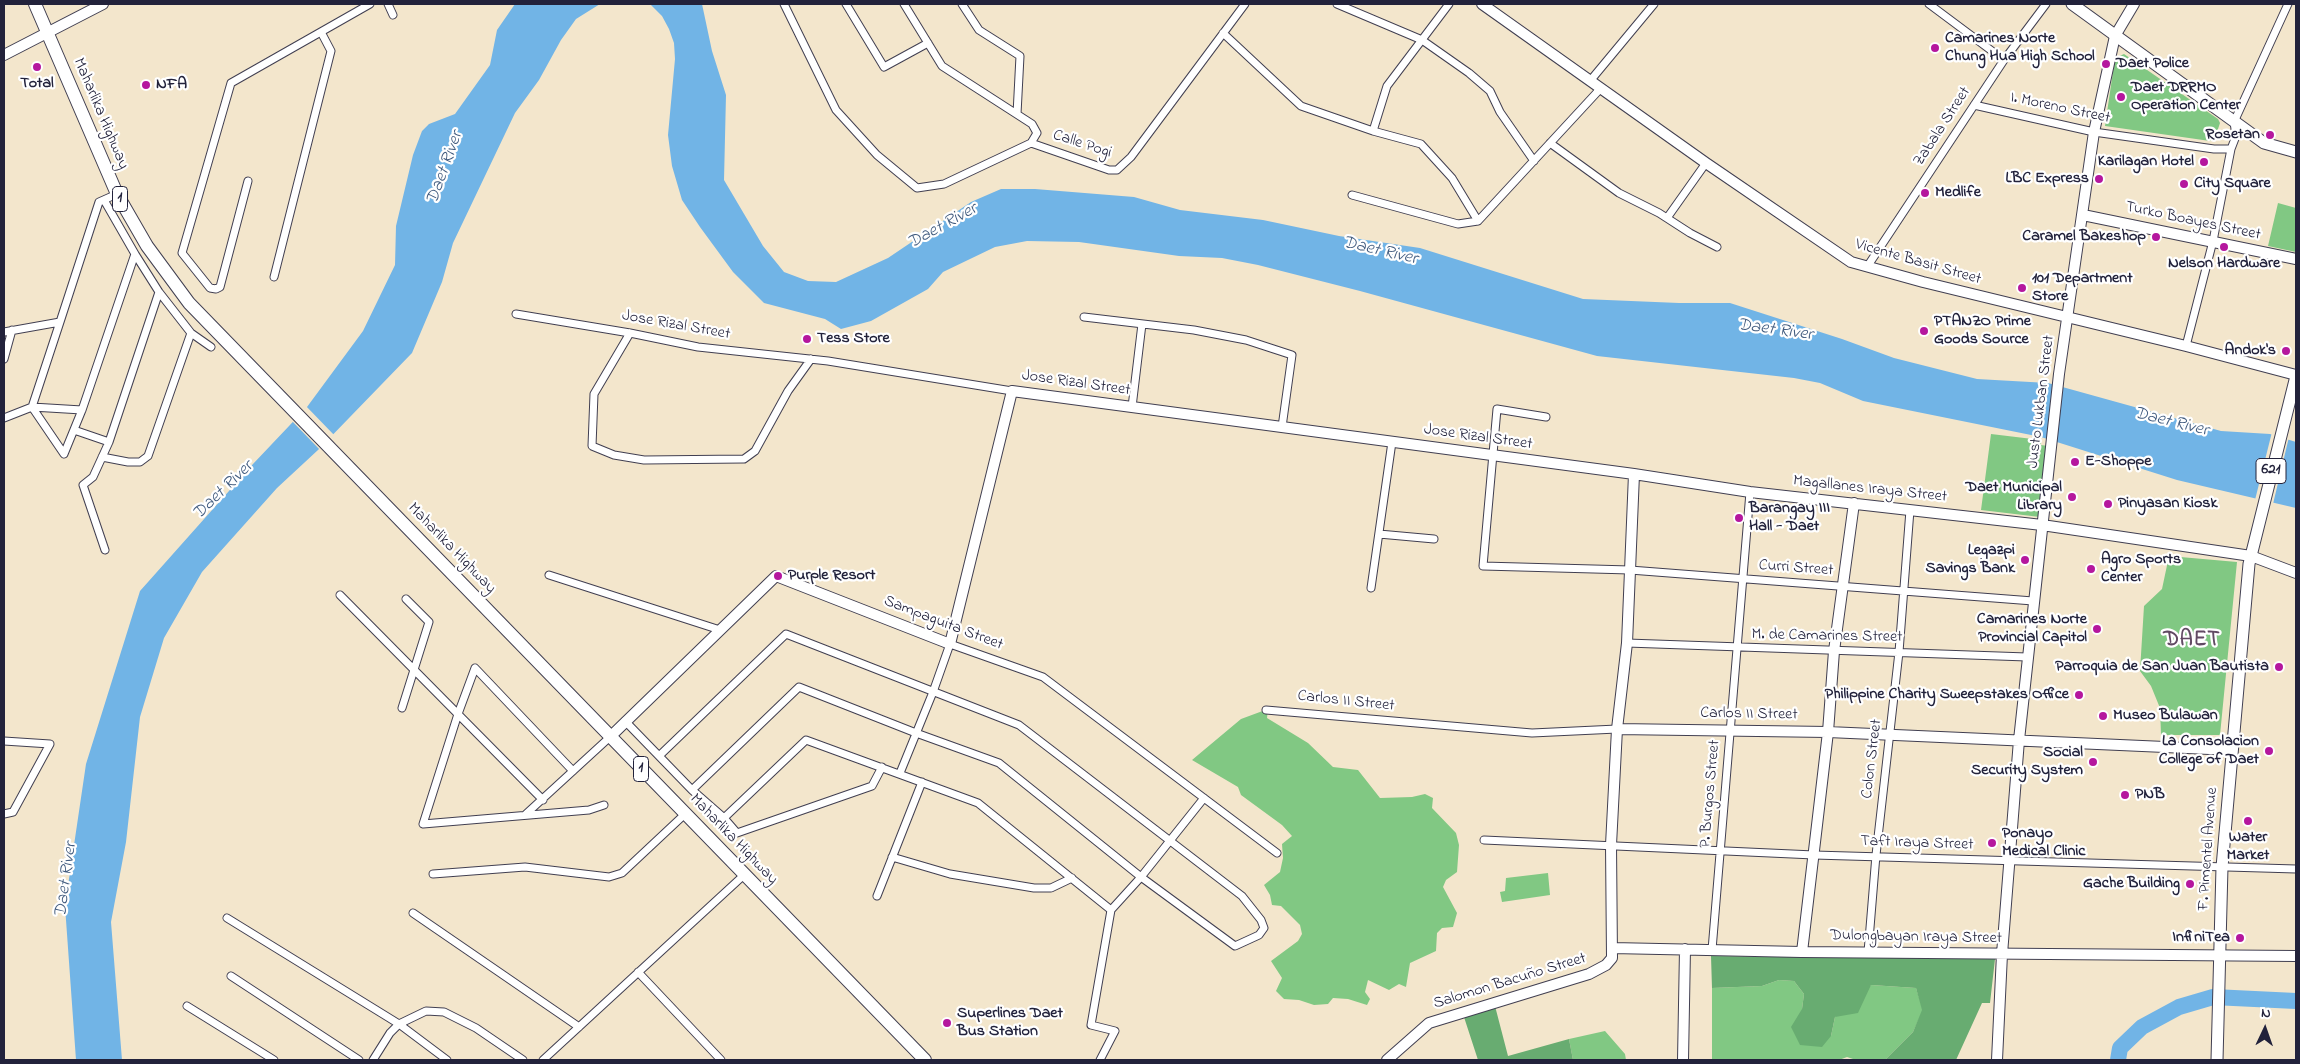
<!DOCTYPE html>
<html>
<head>
<meta charset="utf-8">
<style>
  body { margin:0 }
  #map { position:relative; width:2300px; height:1064px; overflow:hidden; background:#f3e6cc; font-family:"Indie Flower",sans-serif }
  canvas { display:block }
  .frame { position:absolute; inset:0; border:5px solid #22223b; pointer-events:none }
  .north { position:absolute; left:2240px; top:1004px; width:50px; height:50px; -webkit-text-stroke:4px #fff; paint-order:stroke; rotate:3deg; font-size:14px; font-weight:700; line-height:20px; text-align:center; color:#22223b }
  .north::after { content:''; display:block; margin:auto; width:18px; height:22px; background:#22223b; clip-path:polygon(50% 0,100% 100%,50% 72%,0 100%) }
</style>
</head>
<body>
<div id="map">
<canvas width="2300" height="1064"></canvas>
<div class="frame"></div>
<div class="north">N</div>
</div>
<script>
const c = document.querySelector('canvas').getContext('2d');
c.lineJoin = 'round';
function paint(path, color) { c.fillStyle = color; c.fill(path, 'evenodd'); }
const toPath = rows => new Path2D(rows.map(r => 'M' + r).join(''));
function trace(path, color, width, dash) { c.strokeStyle = color; c.lineWidth = width; c.lineCap = dash ? 'butt' : 'round'; c.setLineDash(dash || []); c.stroke(path); }
function write(font, color, halo, rows, align = 'center') {
  c.font = font + ' "Indie Flower",sans-serif'; c.lineWidth = 4.5; c.setLineDash([]); c.textBaseline = 'middle'; c.strokeStyle = halo; c.fillStyle = color; for (const [text, x, y, turn = 0] of rows) {
    c.save(); c.translate(x, y); c.rotate((+turn || 0) * Math.PI / 180); c.textAlign = isNaN(turn) ? turn : align; if (halo) c.strokeText(text, 0, 0); c.fillText(text, 0, 0); c.restore();
  }
}
paint(toPath([
  [2124,54,2218,119,2220,123,2215,138,2210,141,2105,126,2115,58],
  [2278,203,2296,208,2296,252,2268,246],
  [1991,434,2041,440,2041,445,2048,446,2040,517,1981,510],
  [2169,556,2237,562,2220,735,2161,735,2160,708,2151,686,2140,671,2144,606,2162,589],
  [1268,709,1267,718,1308,743,1333,767,1358,770,1380,798,1412,797,1425,794,1433,798,1432,808,1456,833,1459,845,1457,872,1446,880,1443,887,1457,913,1453,927,1442,928,1437,933,1436,951,1410,963,1406,987,1399,984,1389,990,1368,980,1365,992,1370,999,1367,1005,1348,999,1333,998,1328,1004,1314,1005,1299,1000,1284,999,1276,991,1282,978,1271,961,1298,941,1302,934,1300,925,1281,906,1272,905,1270,895,1264,885,1280,872,1283,858,1282,844,1292,836,1282,825,1241,795,1238,787,1192,760,1241,719],
  [1548,873,1550,895,1502,902,1500,892,1505,891,1506,878],
  [1779,980,1794,981,1804,994,1802,1009,1831,1036,1835,1017,1871,985,1916,988,1923,1010,1913,1032,1885,1060,1856,1060,1847,1057,1839,1060,1712,1060,1712,988,1762,986],
  [1605,1031,1625,1054,1626,1060,1573,1060,1569,1039]
]), '#81c883');
paint(toPath([
  [1711,956,1995,959,1990,1003,1982,1003,1956,1060,1885,1060,1913,1032,1922,1010,1916,988,1871,985,1858,1013,1835,1017,1831,1036,1822,1047,1800,1045,1791,1027,1802,1009,1804,994,1794,981,1779,980,1762,986,1712,988],
  [1495,1006,1508,1056,1569,1039,1573,1060,1478,1060,1463,1014]
]), '#68ac71');
paint(toPath([
  [515,4,600,4,576,19,561,40,539,80,515,113,453,243,442,282,412,353,318,450,277,488,202,572,164,638,140,717,126,842,111,922,122,1060,76,1060,65,906,86,764,140,591,253,464,307,407,363,331,395,265,396,226,413,155,422,131,429,124,455,114,490,65,497,30],
  [650,4,702,4,712,51,726,95,724,180,763,246,784,272,808,281,836,282,888,258,971,202,1001,189,1035,189,1134,197,1180,210,1263,220,1339,236,1420,248,1583,299,1679,303,1730,303,1842,339,1894,358,1977,379,2048,383,2221,431,2270,434,2296,442,2296,508,2177,480,2041,437,1863,401,1820,383,1794,378,1597,356,1360,291,1258,265,1222,258,1179,256,1079,242,1027,241,995,247,943,272,928,289,871,321,841,329,825,319,764,303,733,272,700,227,682,200,672,166,668,135,675,59,674,43,669,29,662,16]
]), '#71b4e6');
paint(toPath([
  [305,405,335,436,321,451,292,421],
  [2272,432,2289,437,2273,504,2255,500]
]), '#f3e6cc');
trace(toPath([
  [2118,1060,2120,1048,2142,1027,2179,1007,2213,997,2296,1001]
]), '#71b4e6', 16);
const street = toPath([
  [388,4,393,15],
  [784,4,836,110,877,155,917,188,944,184,1031,143],
  [846,4,884,67,928,43],
  [904,4,942,66,1032,124,1037,133,1031,143,1109,170,1117,170,1131,157,1245,4],
  [962,4,979,30,1020,56,1017,114],
  [1337,4,1422,40,1469,73,1490,91,1500,112,1534,161],
  [1929,4,2004,60],
  [1223,33,1301,106,1373,131,1421,144,1452,178,1478,221,1601,88],
  [1590,81,1654,4],
  [1974,105,2094,132,2214,149,2231,149],
  [1373,131,1387,86,1449,4],
  [1550,143,1619,193,1659,213,1690,233,1717,247],
  [248,181,220,287,216,289,210,288,182,253,231,83,370,4],
  [1352,195,1458,224,1478,221],
  [1667,218,1706,163],
  [1867,267,2004,60,2046,4],
  [274,277,331,51,321,32],
  [159,292,191,333,211,347],
  [516,314,630,333,698,347,828,361,1012,391],
  [1084,317,1194,330,1246,340,1292,355,1282,427],
  [60,322,32,407,82,410],
  [4,332,60,322,99,202,117,194],
  [630,333,594,394,592,446,614,455,644,460,744,459,755,451,788,391,811,359],
  [2186,346,2213,241,2231,149,2236,136,2234,122,2288,4],
  [4,359,12,330],
  [1132,407,1142,324],
  [1546,417,1497,409,1483,566,1630,570,2033,601],
  [4,418,32,407,64,454,82,410,135,254,104,200],
  [74,430,109,442],
  [102,457,128,462,140,462,148,456,191,333],
  [1379,534,1434,539],
  [105,550,83,485,93,477,109,442,159,292,135,254],
  [549,575,720,630],
  [1371,588,1392,442],
  [340,595,543,800],
  [1627,643,2027,657],
  [402,708,429,622,406,599],
  [1266,710,1532,733,1617,729],
  [625,721,692,790,799,687,916,733,999,763,1141,877,1235,946,1259,935,1264,928,1261,920,1242,896,1019,725,786,634,659,756],
  [4,741,50,744,13,812,4,814],
  [573,771,475,668,458,714,423,824,589,810,604,805],
  [900,773,933,692,950,644,1043,677,1277,853],
  [692,790,724,818,806,740,978,803,1111,910],
  [526,814,610,737],
  [724,818,737,833,872,786,882,767],
  [1484,840,1814,855,2296,869],
  [892,857,950,874,1034,888,1051,888,1072,878],
  [433,874,525,867,609,877,622,873,685,814],
  [877,896,922,782],
  [413,913,579,1027],
  [227,918,399,1024,447,1060],
  [1712,950,1750,492],
  [1868,952,1876,855,1899,652,1910,510],
  [638,972,721,1060],
  [231,976,359,1060],
  [187,1006,274,1060],
  [373,1060,390,1033,399,1024,426,1011,444,1012,476,1028,523,1060],
  [543,1060,744,875],
  [1100,1060,1115,1031,1091,1025,1111,910,1141,877,1204,798]
]);
const secondary = toPath([
  [1482,4,1706,163,1851,262,1923,282,2186,346,2296,375],
  [4,55,103,4],
  [2083,215,2296,259],
  [1617,729,1828,732,2232,750],
  [610,737,776,576,950,644,1012,391,1634,474,1750,492,2042,525,2251,556,2296,573],
  [1612,948,1802,952,2296,956],
  [1802,952,1828,732,1834,651,1854,503],
  [1387,1060,1429,1023,1589,974,1606,965,1612,958,1611,845,1617,729,1627,643,1634,474],
  [1683,1060,1685,949],
  [1997,1060,2002,954,2019,740,2059,374,2094,132,2115,36,2134,4]
]);
const primary = toPath([
  [2072,4,2264,143,2296,152],
  [2217,1060,2222,867,2249,564,2296,376]
]);
const highway = toPath([
  [35,4,117,194,147,246,189,303,925,1060]
]);
trace(street, '#413f51', 9);
trace(secondary, '#413f51', 12);
trace(primary, '#413f51', 13);
trace(highway, '#413f51', 14);
trace(street, '#fff', 7);
trace(secondary, '#fff', 10);
trace(primary, '#fff', 11);
trace(highway, '#fff', 12);
for (const [x, y, r, color] of [
  [1935,48,5,"#b5179e"],
  [2106,64,5,"#b5179e"],
  [37,67,5,"#b5179e"],
  [146,85,5,"#b5179e"],
  [2121,97,5,"#b5179e"],
  [2270,135,5,"#b5179e"],
  [2204,162,5,"#b5179e"],
  [2099,179,5,"#b5179e"],
  [2184,184,5,"#b5179e"],
  [1925,193,5,"#b5179e"],
  [2156,237,5,"#b5179e"],
  [2224,247,5,"#b5179e"],
  [2022,288,5,"#b5179e"],
  [1924,331,5,"#b5179e"],
  [807,339,5,"#b5179e"],
  [2286,351,5,"#b5179e"],
  [2075,462,5,"#b5179e"],
  [2072,497,5,"#b5179e"],
  [2108,504,5,"#b5179e"],
  [1739,518,5,"#b5179e"],
  [2025,560,5,"#b5179e"],
  [2091,569,5,"#b5179e"],
  [778,576,5,"#b5179e"],
  [2097,629,5,"#b5179e"],
  [2279,667,5,"#b5179e"],
  [2079,695,5,"#b5179e"],
  [2103,716,5,"#b5179e"],
  [2269,751,5,"#b5179e"],
  [2093,762,5,"#b5179e"],
  [2125,795,5,"#b5179e"],
  [2248,821,5,"#b5179e"],
  [1992,843,5,"#b5179e"],
  [2190,884,5,"#b5179e"],
  [2240,938,5,"#b5179e"],
  [947,1023,5,"#b5179e"]
]) { const dot = new Path2D(); dot.arc(x, y, r, 0, 2 * Math.PI); c.fillStyle = color; c.fill(dot); trace(dot, '#fff', 2); }
for (const [x, y, w] of [
  [120,199,15],
  [2271,471,30],
  [641,769,15]
]) { const box = new Path2D(); box.roundRect(x - w / 2, y - 12.5, w, 25, 4); c.fillStyle = '#fff'; c.fill(box); trace(box, '#22223b', 1); }
write('bold 15px', '#22223b', null, [
  ["1",120,199],
  ["621",2271,471],
  ["1",641,769]
]);
write('bold 16px', '#22223b', '#fff', [
  ["Camarines Norte",1945,39],
  ["Chung Hua High School",1945,57],
  ["Daet Police",2116,64],
  ["Total",37,84,"center"],
  ["NFA",156,85],
  ["Daet DRRMO",2131,88],
  ["Operation Center",2131,106],
  ["Rosetan",2260,135,"right"],
  ["Karilagan Hotel",2194,162,"right"],
  ["LBC Express",2089,179,"right"],
  ["City Square",2194,184],
  ["Medlife",1935,193],
  ["Caramel Bakeshop",2146,237,"right"],
  ["Nelson Hardware",2224,264,"center"],
  ["101 Department",2032,279],
  ["Store",2032,297],
  ["PTANZO Prime",1934,322],
  ["Goods Source",1934,340],
  ["Tess Store",817,339],
  ["Andok's",2276,351,"right"],
  ["E-Shoppe",2085,462],
  ["Daet Municipal",2062,488,"right"],
  ["Library",2062,506,"right"],
  ["Pinyasan Kiosk",2118,504],
  ["Barangay III",1749,509],
  ["Hall - Daet",1749,527],
  ["Legazpi",2015,551,"right"],
  ["Savings Bank",2015,569,"right"],
  ["Agro Sports",2101,560],
  ["Center",2101,578],
  ["Purple Resort",788,576],
  ["Camarines Norte",2087,620,"right"],
  ["Provincial Capitol",2087,638,"right"],
  ["Parroquia de San Juan Bautista",2269,667,"right"],
  ["Philippine Charity Sweepstakes Office",2069,695,"right"],
  ["Museo Bulawan",2113,716],
  ["La Consolacion",2259,742,"right"],
  ["College of Daet",2259,760,"right"],
  ["Social",2083,753,"right"],
  ["Security System",2083,771,"right"],
  ["PNB",2135,795],
  ["Ponayo",2002,834],
  ["Medical Clinic",2002,852],
  ["Water",2248,838,"center"],
  ["Market",2248,856,"center"],
  ["Gache Building",2180,884,"right"],
  ["InfiniTea",2230,938,"right"],
  ["Superlines Daet",957,1014],
  ["Bus Station",957,1032]
], 'left');
write('16px', '#22223b', '#fff', [
  ["I. Moreno Street",2060,109,12],
  ["Maharlika Highway",100,114,67],
  ["Zabala Street",1943,127,-57],
  ["Calle Pogi",1082,145,18],
  ["Turko Boayes Street",2193,222,12],
  ["Vicente Basit Street",1918,263,16],
  ["Jose Rizal Street",676,326,10],
  ["Jose Rizal Street",1076,384,8],
  ["Justo Lukban Street",2042,402,-83],
  ["Jose Rizal Street",1478,438,8],
  ["Magallanes Iraya Street",1870,490,6],
  ["Maharlika Highway",451,549,46],
  ["Curri Street",1796,569,4],
  ["Sampaguita Street",943,624,21],
  ["M. de Camarines Street",1827,637,1],
  ["Carlos II Street",1346,702,6],
  ["Carlos II Street",1749,715,1],
  ["Colon Street",1873,759,-83],
  ["P. Burgos Street",1711,794,-85],
  ["Maharlika Highway",733,840,46],
  ["Taft Iraya Street",1917,844,2],
  ["F. Pimentel Avenue",2209,849,-86],
  ["Dulongbayan Iraya Street",1916,938,1],
  ["Salomon Bacuño Street",1510,982,-17]
]);
write('italic 18px', '#425c7f', '#fff', [
  ["Daet River",446,168,-70],
  ["Daet River",943,227,-29],
  ["Daet River",1380,252,13],
  ["Daet River",1775,331,8],
  ["Daet River",2171,423,14],
  ["Daet River",224,491,-44],
  ["Daet River",67,880,-82]
]);
c.letterSpacing = '1px';
write('bold 21px', '#614a63', '#fff', [
  ["DAET",2192,642]
]);
c.letterSpacing = '0px';
</script>
</body>
</html>
